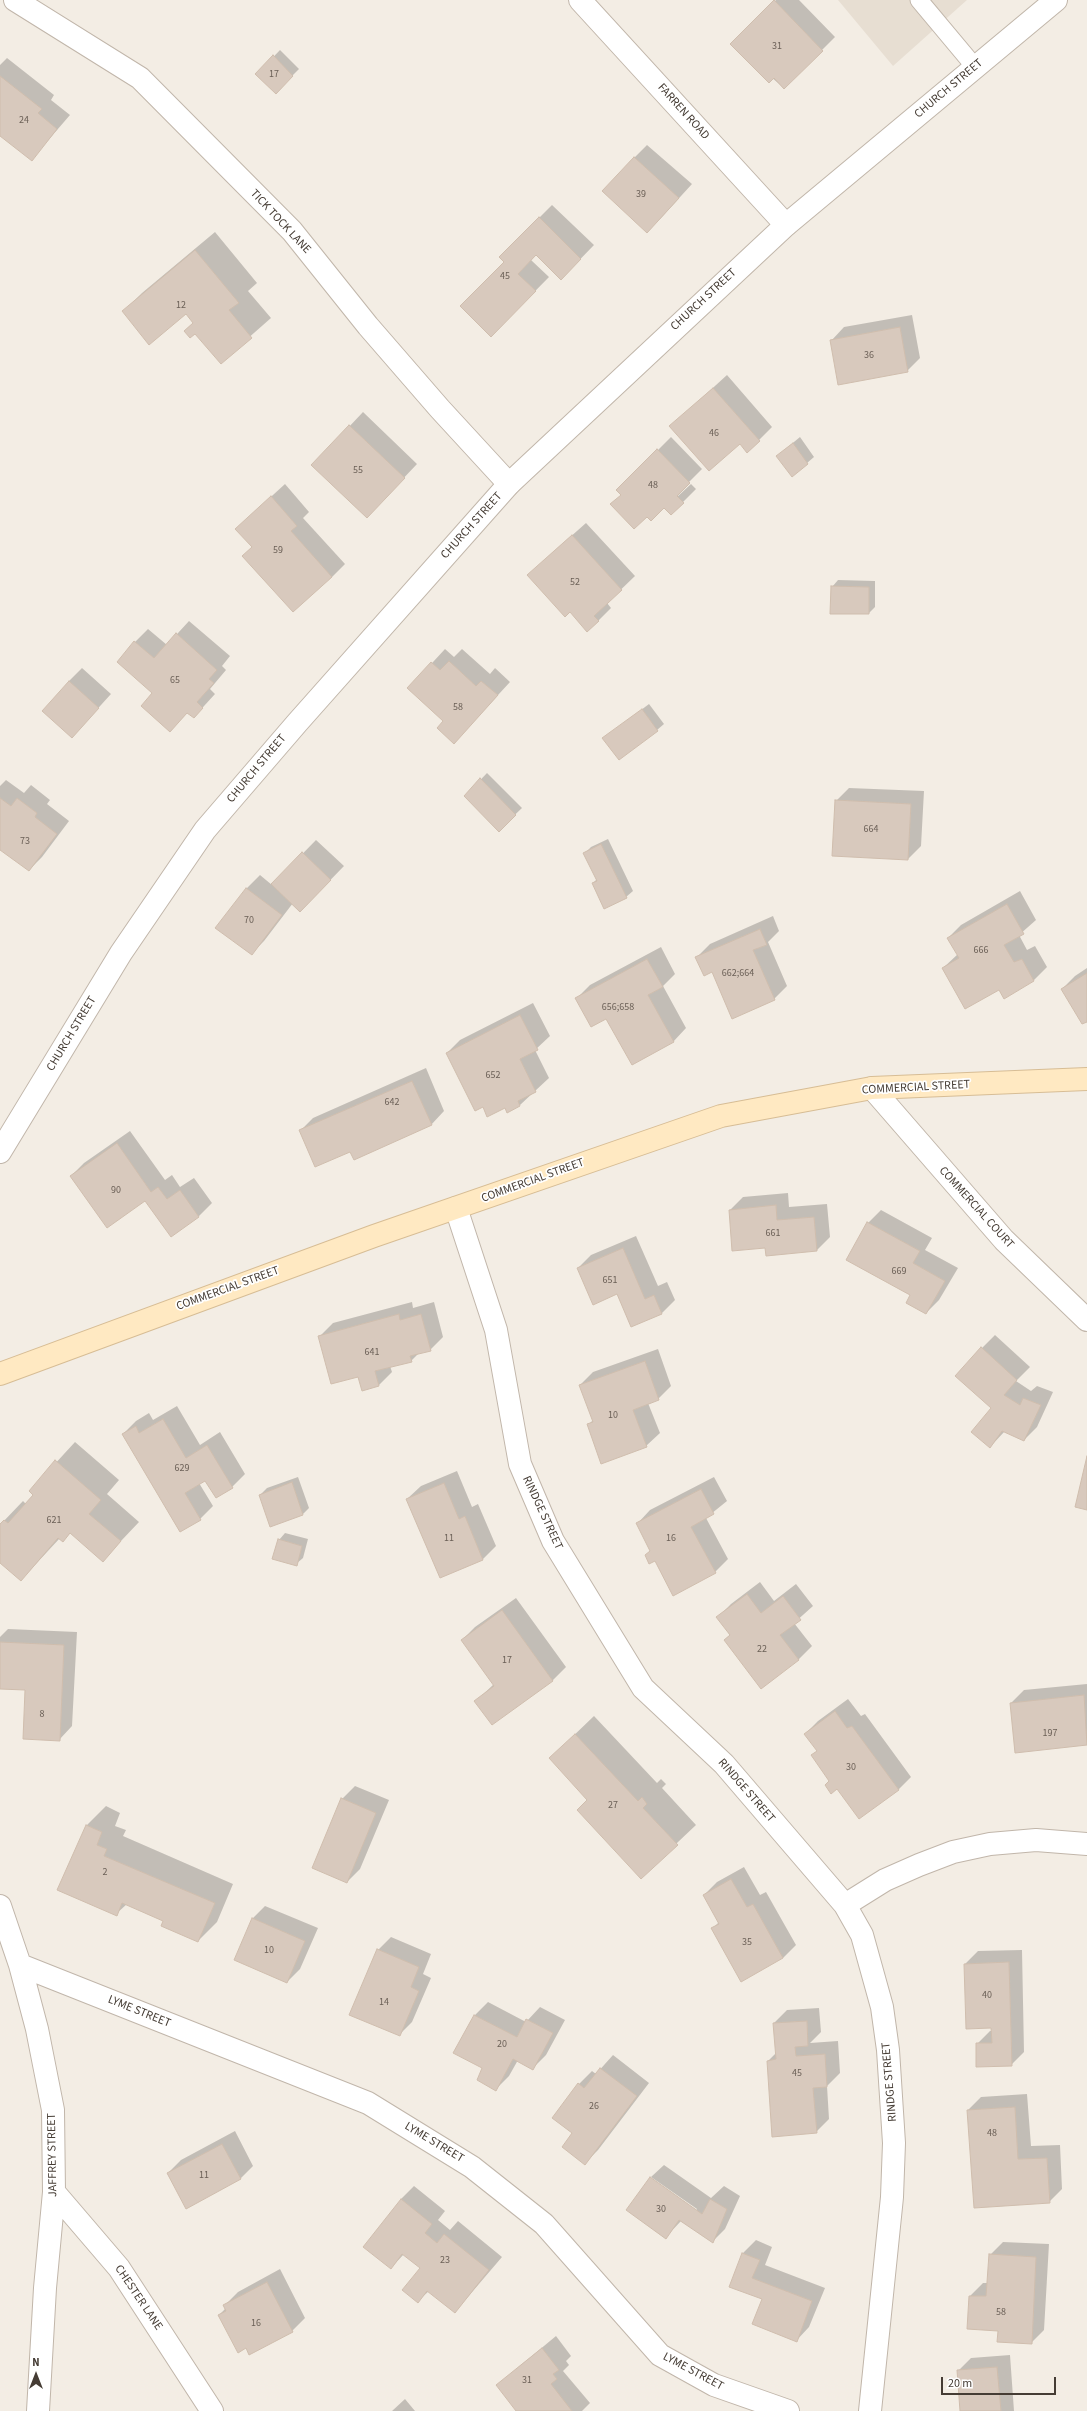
<!DOCTYPE html>
<html>
<head>
<meta charset="utf-8">
<style>
  body { margin:0 }
  #map { position:relative; width:1087px; height:2411px; overflow:hidden; background:#f3ede4; font-family:"Source Sans 3",sans-serif }
  canvas { display:block }
  .north { position:absolute; left:16px; top:2355px; width:40px; height:40px; -webkit-text-stroke:3px #fff; paint-order:stroke; rotate:0deg; font-size:11px; font-weight:700; line-height:16px; text-align:center; color:#453c34 }
  .north::after { content:''; display:block; margin:auto; width:14px; height:18px; background:#453c34; clip-path:polygon(50% 0,100% 100%,50% 72%,0 100%) }
  .scale { position:absolute; left:941px; top:2377px; width:115px; height:18px; box-sizing:border-box; border:2px solid #453c34; border-top:0; padding-left:5px; font-size:12px; line-height:14px; white-space:nowrap; color:#453c34; -webkit-text-stroke:3px #fff; paint-order:stroke }
</style>
</head>
<body>
<div id="map">
<canvas width="1087" height="2411"></canvas>
<div class="north">N</div>
<div class="scale">20 m</div>
</div>
<script>
const c = document.querySelector('canvas').getContext('2d');
c.lineJoin = 'round';
function paint(path, color) { c.fillStyle = color; c.fill(path, 'evenodd'); }
const toPath = rows => new Path2D(rows.map(r => 'M' + r).join(''));
function trace(path, color, width, dash) { c.strokeStyle = color; c.lineWidth = width; c.lineCap = dash ? 'butt' : 'round'; c.setLineDash(dash || []); c.stroke(path); }
function write(font, color, halo, rows, align = 'center') {
  c.font = font + ' "Source Sans 3",sans-serif'; c.lineWidth = 3.5; c.setLineDash([]); c.textBaseline = 'middle'; c.strokeStyle = halo; c.fillStyle = color; for (const [text, x, y, turn = 0] of rows) {
    c.save(); c.translate(x, y); c.rotate((+turn || 0) * Math.PI / 180); c.textAlign = isNaN(turn) ? turn : align; if (halo) c.strokeText(text, 0, 0); c.fillText(text, 0, 0); c.restore();
  }
}
paint(toPath([
  [838,0,967,0,893,66]
]), '#e7ded2');
paint(toPath([
  [776,0,799,0,835,37,784,88,732,44],
  [280,50,299,69,276,92,257,74],
  [7,58,54,95,51,100,70,115,32,159,0,134,0,65],
  [647,145,692,184,660,219,634,158],
  [552,205,594,245,561,279,537,254,531,260,549,277,491,336,505,262,500,257],
  [215,232,257,283,248,291,271,318,221,362,196,332,185,331,194,322,186,313,123,312,142,293],
  [912,315,920,358,907,371,831,341,844,327],
  [727,375,772,427,759,440,740,443,670,427],
  [363,412,417,464,380,503,313,465],
  [671,437,702,469,677,494,677,497,691,484,696,489,683,502,664,507,647,515,618,490],
  [800,437,814,457,792,476,777,456],
  [285,484,309,512,303,518,345,564,332,577,253,547,250,516],
  [586,523,635,576,607,603,611,608,598,621,542,562],
  [838,580,875,581,875,607,869,613,832,587],
  [189,621,230,656,222,666,226,670,210,689,215,694,194,717,188,712,170,730,135,642,148,629,167,645],
  [445,649,454,657,462,649,490,674,495,668,510,682,454,743,444,721,409,688],
  [82,668,111,694,72,737,69,681],
  [649,704,664,724,657,730,604,738],
  [487,773,522,808,499,830,465,796],
  [6,780,24,793,31,785,50,800,47,804,69,821,42,857,29,870,0,848,0,786],
  [849,788,924,791,921,846,908,859,836,801],
  [608,839,633,891,626,897,593,883,597,879,585,853,591,847],
  [316,840,344,866,313,898,293,903,264,941,251,954,217,928,247,888,260,875,272,885],
  [1020,891,1036,920,1019,935,1027,950,1035,946,1047,967,1034,980,1004,998,999,989,943,968,958,954,948,938,961,925],
  [773,916,779,931,768,942,787,986,774,999,713,971,697,957,710,944],
  [661,947,675,974,663,986,686,1028,673,1042,607,1017,577,998,590,985],
  [1087,968,1087,1021,1062,989,1075,976],
  [533,1003,550,1036,535,1050,549,1078,520,1105,483,1106,447,1053,460,1040],
  [426,1068,444,1111,431,1125,350,1150,300,1131,313,1118],
  [130,1131,165,1180,172,1175,180,1187,194,1178,212,1203,199,1216,171,1236,145,1199,71,1176,84,1163],
  [788,1193,789,1207,827,1204,830,1237,817,1250,766,1247,730,1210,743,1197],
  [881,1210,932,1238,925,1250,958,1268,939,1300,926,1313,911,1295,868,1223],
  [636,1236,658,1286,667,1282,675,1300,662,1313,631,1326,617,1293,578,1268,591,1255],
  [412,1302,413,1308,434,1302,443,1337,430,1350,419,1353,411,1361,390,1366,392,1372,379,1385,359,1376,320,1336,333,1323],
  [995,1335,1030,1367,1016,1381,1031,1391,1037,1386,1053,1392,1037,1427,1024,1440,1005,1431,990,1447,992,1408,982,1348],
  [658,1349,671,1386,658,1399,648,1403,660,1433,646,1446,588,1425,593,1420,580,1385,593,1372],
  [177,1406,200,1445,220,1432,245,1474,232,1487,206,1479,199,1483,213,1506,200,1519,123,1434,136,1421,149,1413,153,1420],
  [75,1442,119,1480,107,1494,139,1522,103,1560,71,1532,63,1541,60,1538,21,1580,0,1561,0,1525,23,1501,26,1504,34,1495,30,1491],
  [457,1471,472,1507,478,1504,496,1546,483,1559,441,1577,407,1499,421,1486],
  [298,1477,309,1508,303,1514,260,1495,267,1488],
  [714,1477,727,1501,706,1518,728,1559,715,1572,655,1560,646,1555,651,1550,637,1524,650,1510],
  [285,1533,308,1539,303,1558,296,1564,279,1540],
  [760,1582,774,1601,796,1584,813,1606,794,1623,812,1646,799,1659,761,1688,725,1640,730,1635,718,1617,731,1604],
  [516,1598,566,1667,553,1680,492,1724,476,1701,494,1684,462,1640,475,1627],
  [8,1629,77,1632,72,1726,59,1740,26,1689,0,1688,0,1637],
  [1087,1684,1087,1744,1015,1752,1011,1703,1024,1690],
  [848,1699,861,1716,865,1714,911,1777,898,1790,837,1788,813,1755,818,1750,805,1734,818,1721],
  [594,1716,657,1783,661,1779,666,1784,662,1788,696,1825,641,1877,569,1740],
  [355,1786,389,1800,360,1869,347,1882,342,1799],
  [106,1806,120,1813,115,1826,126,1830,123,1836,233,1884,217,1922,198,1941,165,1920,127,1904,116,1914,87,1825],
  [744,1867,760,1895,766,1892,796,1945,783,1958,712,1929,719,1922,704,1895,717,1882],
  [265,1906,318,1928,300,1969,287,1982,252,1919],
  [391,1937,431,1954,423,1974,431,1978,412,2022,399,2035,378,1950],
  [1022,1950,1024,2052,1011,2065,977,2044,990,2031,992,2031,992,2027,967,2028,965,1964,978,1951],
  [488,2002,526,2022,540,2007,565,2020,546,2055,533,2068,518,2060,509,2076,496,2089,484,2068,455,2053,475,2015],
  [819,2008,821,2032,810,2043,838,2041,840,2073,827,2086,829,2119,816,2132,768,2061,777,2052,774,2023,787,2010],
  [613,2055,649,2083,598,2150,585,2163,573,2133,553,2118,579,2084,592,2071,596,2074],
  [1027,2094,1031,2146,1060,2145,1062,2189,1049,2202,968,2110,981,2097],
  [235,2131,253,2166,240,2179,168,2173,181,2160],
  [664,2165,711,2198,724,2186,740,2196,725,2229,712,2242,681,2221,665,2238,627,2210,651,2177,651,2179,696,2211,697,2209,651,2177],
  [414,2186,445,2211,438,2220,450,2230,458,2221,502,2257,455,2312,429,2291,418,2301,421,2268,404,2254,391,2268,401,2199],
  [756,2240,772,2247,765,2265,825,2288,809,2327,796,2341,763,2298,730,2286,743,2253],
  [1003,2242,1049,2244,1044,2330,1031,2343,999,2330,970,2296,983,2283,988,2283,990,2255],
  [280,2269,305,2318,292,2331,246,2347,219,2315,226,2308,225,2305,238,2292],
  [556,2336,571,2356,566,2361,569,2365,563,2371,590,2403,582,2411,517,2411,497,2385],
  [1010,2355,1014,2411,961,2411,958,2371,971,2358],
  [405,2399,415,2411,392,2411]
]), '#0003');
const building = toPath([
  [774,0,823,51,784,89,774,78,769,83,730,44,774,0],
  [273,55,293,76,276,94,255,74,273,55],
  [0,76,42,109,38,113,57,129,32,161,0,136,0,76],
  [634,157,679,198,647,233,602,191,634,157],
  [539,217,581,259,561,280,536,255,518,274,536,291,491,337,460,306,504,262,499,257,539,217],
  [195,250,239,303,229,310,252,338,221,364,195,334,190,338,184,331,193,323,186,314,149,345,122,311,195,250],
  [900,327,908,372,838,385,830,340,900,327],
  [713,388,760,441,747,453,740,444,709,471,669,426,713,388],
  [349,425,405,478,367,518,311,465,349,425],
  [793,443,808,464,792,477,776,456,793,443],
  [657,449,690,483,677,496,684,503,671,515,664,508,651,521,647,517,634,529,610,504,621,495,616,490,657,449],
  [271,496,297,526,291,531,332,577,293,612,242,556,252,547,235,529,271,496],
  [572,535,622,590,594,616,599,621,587,632,570,612,565,617,527,575,572,535],
  [831,586,869,587,869,614,830,614,831,586],
  [176,633,217,670,209,679,214,683,197,702,203,708,194,718,187,713,170,732,141,706,152,693,117,662,134,641,154,658,176,633],
  [449,661,476,686,481,681,498,695,454,744,437,728,443,721,407,688,431,662,440,670,449,661],
  [69,681,99,708,72,738,42,711,69,681],
  [642,709,658,731,619,760,602,738,642,709],
  [480,778,516,815,499,832,464,796,480,778],
  [0,798,11,806,17,798,37,813,35,817,57,834,29,871,0,850,0,798],
  [835,800,911,804,908,860,832,856,835,800],
  [601,844,627,898,604,909,592,883,597,881,583,853,601,844],
  [302,852,331,880,300,912,271,884,302,852],
  [246,888,282,915,252,955,215,928,246,888],
  [1007,904,1024,934,1004,945,1014,962,1022,959,1034,981,1004,999,999,990,965,1009,942,968,959,958,947,938,1007,904],
  [760,929,767,945,753,950,775,1000,732,1019,712,972,704,976,695,957,760,929],
  [647,959,663,987,648,995,674,1042,632,1065,606,1019,591,1027,575,998,647,959],
  [1087,973,1087,1022,1082,1024,1061,989,1087,973],
  [520,1015,538,1050,520,1059,536,1092,518,1101,520,1106,507,1113,505,1108,487,1117,483,1107,475,1111,446,1053,520,1015],
  [412,1081,432,1125,354,1160,350,1152,315,1167,299,1130,412,1081],
  [117,1143,151,1192,158,1187,167,1199,180,1190,199,1217,171,1237,145,1201,107,1228,70,1176,117,1143],
  [776,1205,777,1220,814,1217,817,1251,766,1256,765,1248,732,1251,729,1210,776,1205],
  [867,1222,920,1251,913,1263,945,1281,926,1314,906,1303,910,1295,846,1260,867,1222],
  [623,1248,645,1299,654,1295,662,1314,631,1327,617,1294,593,1305,577,1268,623,1248],
  [399,1314,400,1320,421,1314,431,1351,410,1356,412,1362,375,1371,379,1386,362,1391,358,1377,331,1384,318,1336,399,1314],
  [981,1347,1017,1380,1004,1395,1020,1405,1023,1398,1041,1405,1024,1441,1002,1431,990,1448,971,1432,991,1408,955,1376,981,1347],
  [645,1361,659,1400,633,1410,647,1447,601,1464,587,1424,593,1422,579,1385,645,1361],
  [163,1419,186,1458,207,1445,233,1488,216,1498,205,1481,185,1493,201,1520,180,1532,122,1434,136,1426,139,1433,163,1419],
  [1087,1456,1087,1510,1075,1507,1087,1456],
  [55,1460,101,1500,89,1514,121,1541,103,1562,70,1533,63,1542,58,1538,21,1581,0,1563,0,1524,4,1520,8,1523,33,1495,29,1491,55,1460],
  [292,1482,303,1515,270,1527,259,1495,292,1482],
  [444,1483,459,1519,465,1516,483,1560,440,1578,406,1499,444,1483],
  [701,1489,714,1514,691,1527,716,1573,673,1596,655,1561,649,1564,645,1555,650,1551,636,1523,701,1489],
  [278,1539,302,1546,297,1566,272,1559,278,1539],
  [747,1594,761,1613,783,1596,801,1620,780,1635,799,1660,761,1689,724,1640,730,1635,716,1617,747,1594],
  [502,1610,553,1681,492,1725,474,1701,494,1686,461,1640,502,1610],
  [0,1642,64,1645,60,1741,23,1739,25,1690,0,1689,0,1642],
  [1084,1695,1087,1745,1015,1753,1010,1703,1084,1695],
  [835,1711,847,1728,852,1726,899,1790,859,1819,837,1789,831,1794,825,1785,829,1781,811,1755,817,1751,804,1734,835,1711],
  [575,1734,638,1801,642,1797,647,1804,643,1808,678,1845,641,1879,577,1810,587,1800,549,1758,575,1734],
  [341,1798,376,1813,347,1883,312,1868,341,1798],
  [86,1825,102,1832,97,1845,107,1849,104,1856,215,1903,198,1942,161,1926,163,1921,122,1903,117,1916,57,1890,86,1825],
  [731,1879,747,1907,753,1904,783,1958,741,1982,711,1928,719,1924,703,1895,731,1879],
  [252,1918,305,1941,287,1983,234,1960,252,1918],
  [377,1949,419,1967,411,1987,419,1991,400,2036,349,2015,377,1949],
  [1009,1962,1012,2066,976,2067,976,2043,992,2043,991,2028,966,2029,964,1964,1009,1962],
  [474,2015,517,2037,526,2019,553,2033,533,2070,513,2059,496,2091,477,2080,482,2068,453,2053,474,2015],
  [807,2021,808,2046,795,2047,796,2056,825,2054,827,2087,813,2088,817,2133,772,2137,767,2061,776,2059,773,2023,807,2021],
  [600,2068,637,2096,585,2165,562,2147,572,2133,552,2118,578,2083,584,2088,600,2068],
  [1015,2107,1018,2159,1047,2158,1050,2203,974,2208,967,2110,1015,2107],
  [222,2144,241,2179,186,2209,167,2173,222,2144],
  [650,2177,702,2214,710,2199,727,2209,713,2243,679,2220,666,2239,626,2210,650,2177],
  [401,2199,432,2224,425,2233,437,2243,444,2234,489,2270,455,2313,427,2291,418,2303,402,2290,420,2268,402,2254,391,2269,363,2247,401,2199],
  [742,2253,760,2260,752,2278,812,2301,797,2342,752,2324,762,2299,729,2287,742,2253],
  [989,2254,1036,2257,1032,2344,997,2342,998,2331,967,2329,969,2296,986,2296,989,2254],
  [267,2282,293,2332,249,2355,246,2348,238,2353,218,2315,226,2311,223,2305,267,2282],
  [542,2348,559,2370,553,2374,557,2379,551,2384,572,2411,516,2411,496,2385,542,2348],
  [997,2367,1001,2411,960,2411,957,2370,997,2367]
]);
paint(building, '#d8c9bd');
trace(building, '#cfbdad', 1);
const service = toPath([
  [919,0,975,67]
]);
const minor = toPath([
  [15,0,140,78,292,231,368,326,440,409,509,484],
  [580,0,786,225],
  [872,1088,1004,1240,1087,1320],
  [456,1208,496,1330,520,1464,553,1541,643,1688,724,1764,845,1905,862,1935,882,2007,888,2050,894,2143,892,2197,870,2411],
  [845,1905,885,1880,919,1865,953,1852,990,1844,1036,1840,1087,1844],
  [0,1906,20,1965,37,2029,53,2110,54,2192,45,2288,38,2411],
  [20,1965,368,2103,472,2167,544,2224,660,2355,714,2385,788,2411],
  [54,2192,119,2268,212,2411]
]);
const tertiary = toPath([
  [0,1152,121,953,205,830,297,723,509,484,786,225,1056,0]
]);
const secondary = toPath([
  [0,1374,374,1236,721,1116,872,1088,1087,1079]
]);
trace(service, '#c1b6aa', 19);
trace(minor, '#c1b6aa', 24);
trace(tertiary, '#c1b6aa', 24);
trace(secondary, '#d7bd95', 24);
trace(service, '#fff', 17);
trace(minor, '#fff', 22);
trace(tertiary, '#fff', 22);
trace(secondary, '#ffe9c2', 22);
write('10px', '#6a5f56', null, [
  ["31",777,47],
  ["17",274,75],
  ["24",24,121],
  ["39",641,195],
  ["45",505,277],
  ["12",181,306],
  ["36",869,356],
  ["46",714,434],
  ["55",358,471],
  ["48",653,486],
  ["59",278,551],
  ["52",575,583],
  ["65",175,681],
  ["58",458,708],
  ["664",871,830],
  ["73",25,842],
  ["70",249,921],
  ["666",981,951],
  ["662;664",738,974],
  ["656;658",618,1008],
  ["652",493,1076],
  ["642",392,1103],
  ["90",116,1191],
  ["661",773,1234],
  ["669",899,1272],
  ["651",610,1281],
  ["641",372,1353],
  ["10",613,1416],
  ["629",182,1469],
  ["621",54,1521],
  ["11",449,1539],
  ["16",671,1539],
  ["22",762,1650],
  ["17",507,1661],
  ["8",42,1715],
  ["197",1050,1734],
  ["30",851,1768],
  ["27",613,1806],
  ["2",105,1873],
  ["35",747,1943],
  ["10",269,1951],
  ["40",987,1996],
  ["14",384,2003],
  ["20",502,2045],
  ["45",797,2074],
  ["26",594,2107],
  ["48",992,2134],
  ["11",204,2176],
  ["30",661,2210],
  ["23",445,2261],
  ["58",1001,2313],
  ["16",256,2324],
  ["31",527,2381]
]);
write('12px', '#453c34', '#fff', [
  ["CHURCH STREET",949,89,-40],
  ["FARREN ROAD",683,112,48],
  ["TICK TOCK LANE",280,222,47],
  ["CHURCH STREET",704,300,-43],
  ["CHURCH STREET",472,526,-48],
  ["CHURCH STREET",257,769,-50],
  ["CHURCH STREET",72,1034,-59],
  ["COMMERCIAL STREET",916,1088,-3],
  ["COMMERCIAL STREET",533,1181,-20],
  ["COMMERCIAL COURT",976,1208,48],
  ["COMMERCIAL STREET",228,1289,-20],
  ["RINDGE STREET",542,1513,65],
  ["RINDGE STREET",746,1791,49],
  ["LYME STREET",139,2012,22],
  ["RINDGE STREET",890,2082,-95],
  ["LYME STREET",434,2143,31],
  ["JAFFREY STREET",53,2155,-91],
  ["CHESTER LANE",138,2298,56],
  ["LYME STREET",693,2372,28]
]);
</script>
</body>
</html>
